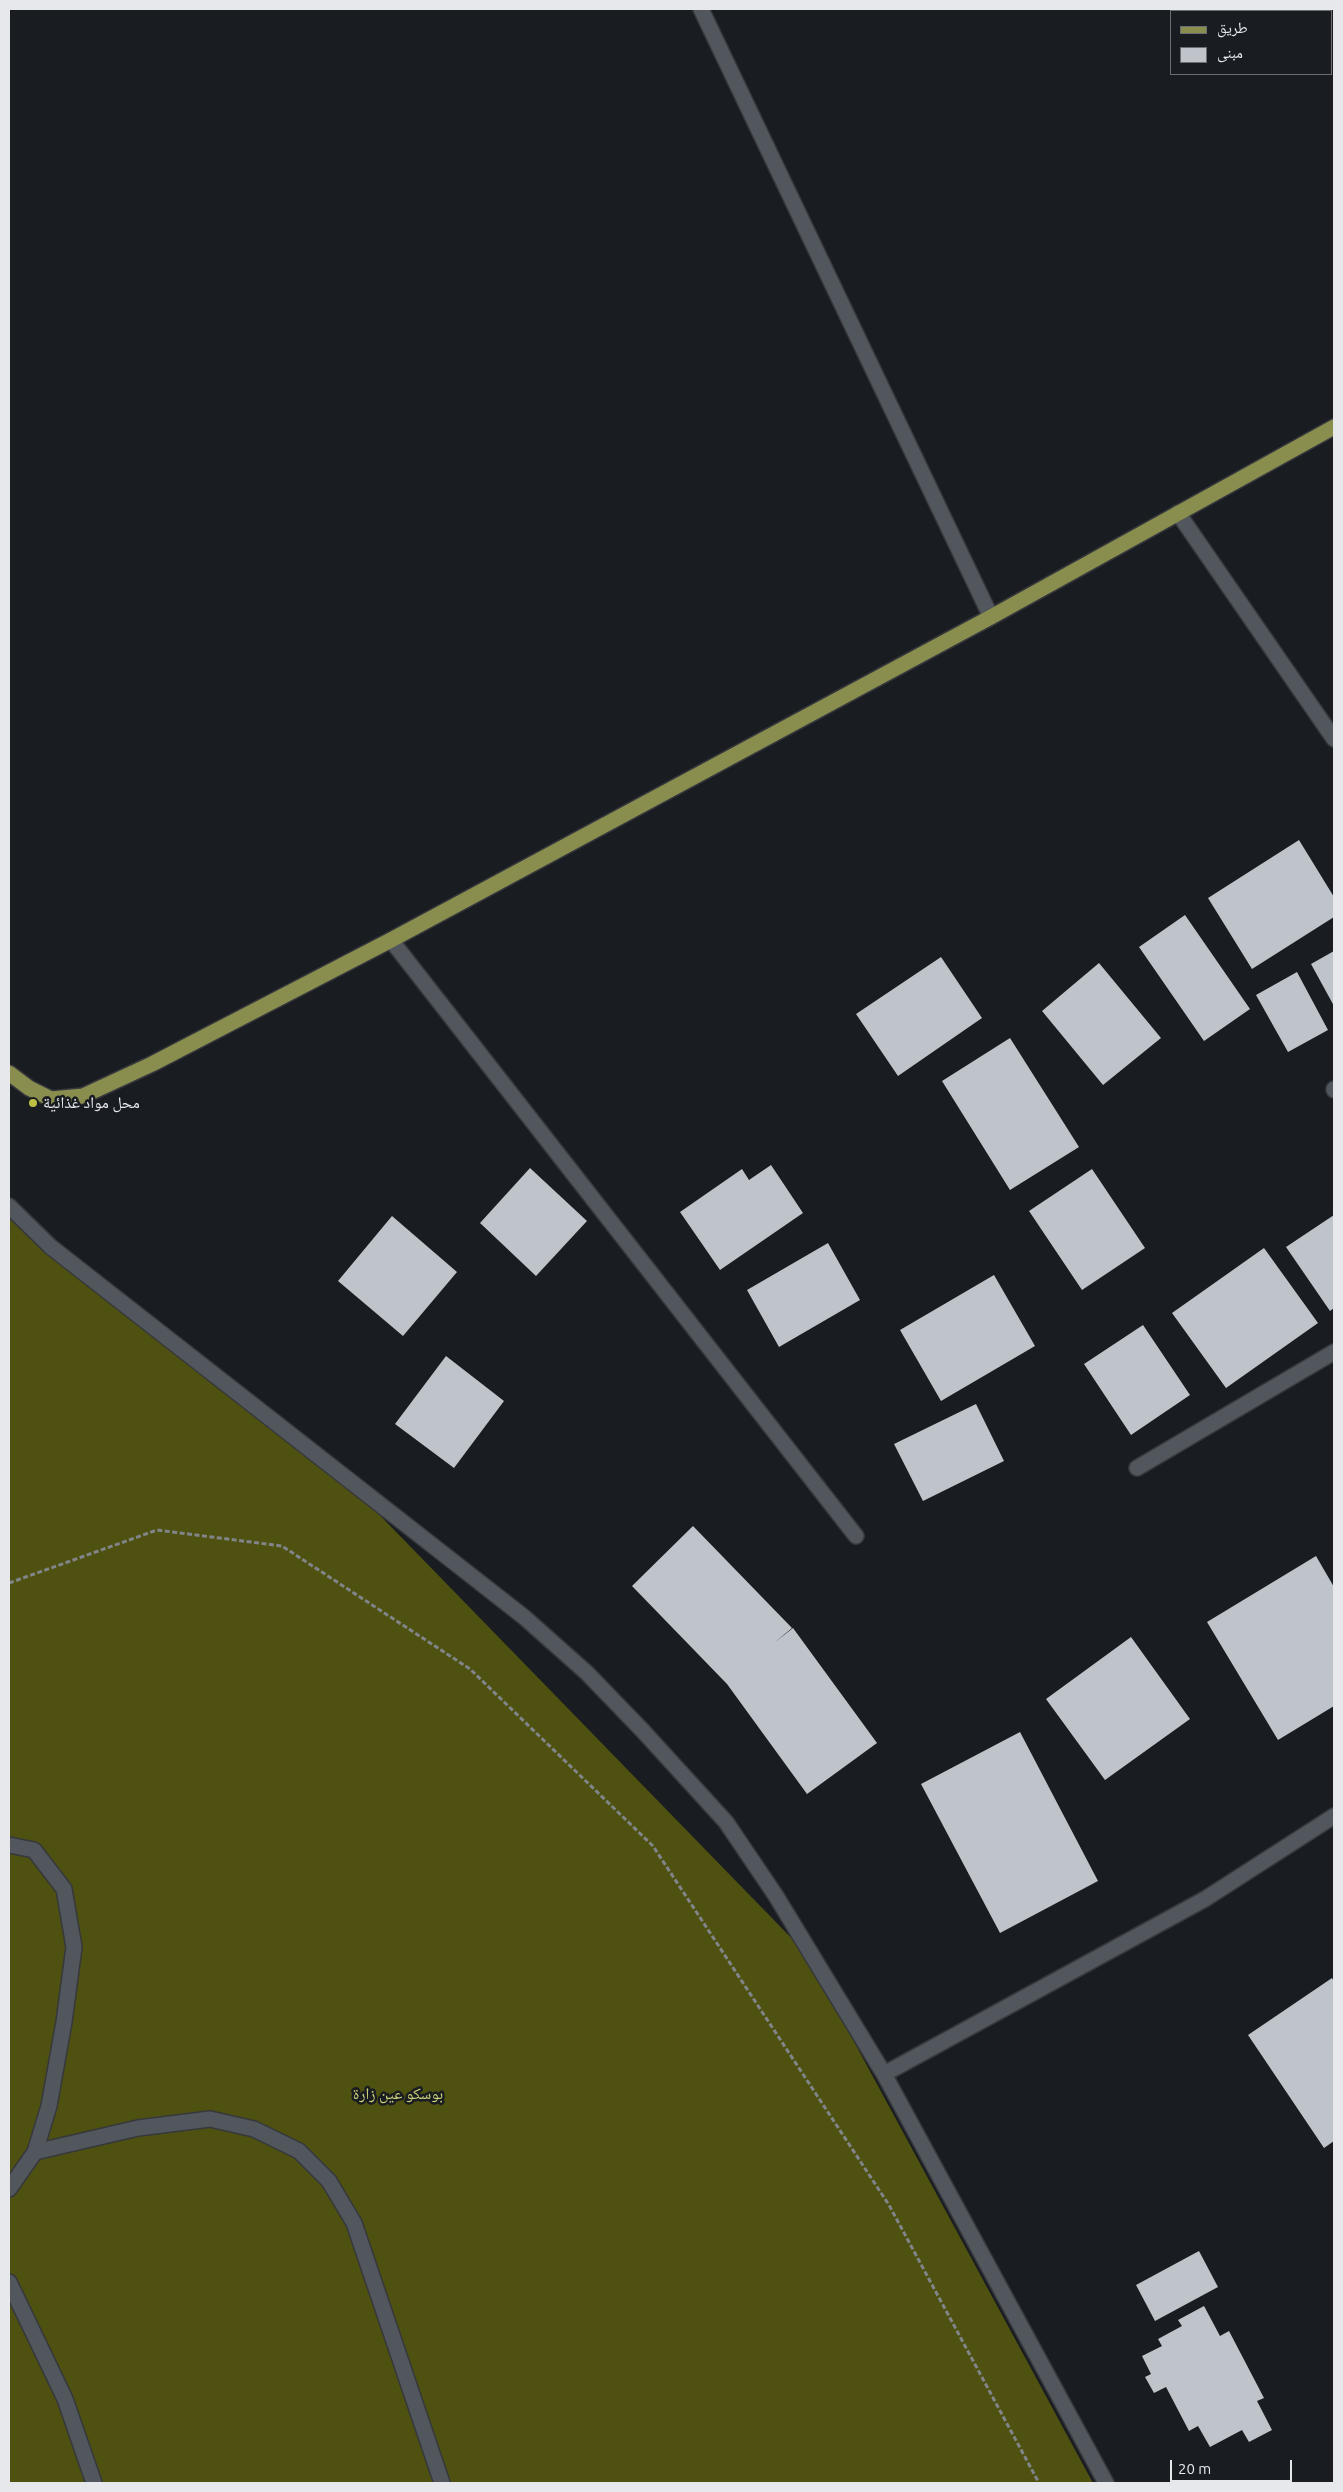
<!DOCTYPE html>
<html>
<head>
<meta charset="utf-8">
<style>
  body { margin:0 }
  #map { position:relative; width:1343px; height:2492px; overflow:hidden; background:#191c21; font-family:Ubuntu,"Noto Naskh Arabic",sans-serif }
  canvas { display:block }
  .frame { position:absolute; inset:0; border:10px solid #e6e8ec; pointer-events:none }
  .legend { position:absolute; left:1170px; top:10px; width:162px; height:65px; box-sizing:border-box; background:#191c21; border:1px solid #6b6e72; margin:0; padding:6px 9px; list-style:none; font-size:15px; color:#e6e8ec }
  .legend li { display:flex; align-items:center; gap:10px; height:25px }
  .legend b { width:25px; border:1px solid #6b6e72 }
  .scale { position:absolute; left:1170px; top:2460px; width:122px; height:22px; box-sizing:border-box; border:2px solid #e6e8ec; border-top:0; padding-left:6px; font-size:15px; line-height:18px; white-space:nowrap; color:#e6e8ec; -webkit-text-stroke:4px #191c21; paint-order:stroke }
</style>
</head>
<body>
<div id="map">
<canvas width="1343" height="2492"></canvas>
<div class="frame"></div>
<ul class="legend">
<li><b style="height:6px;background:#898e4e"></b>طريق</li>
<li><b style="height:14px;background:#bfc4cb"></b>مبنى</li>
</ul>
<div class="scale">20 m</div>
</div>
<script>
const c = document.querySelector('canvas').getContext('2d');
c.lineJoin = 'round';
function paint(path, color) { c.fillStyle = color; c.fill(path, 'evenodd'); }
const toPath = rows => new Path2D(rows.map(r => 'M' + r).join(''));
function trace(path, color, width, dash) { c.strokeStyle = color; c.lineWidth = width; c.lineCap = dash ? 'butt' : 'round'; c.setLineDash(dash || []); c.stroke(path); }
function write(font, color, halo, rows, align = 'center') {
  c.font = font + ' Ubuntu,"Noto Naskh Arabic",sans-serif'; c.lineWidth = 5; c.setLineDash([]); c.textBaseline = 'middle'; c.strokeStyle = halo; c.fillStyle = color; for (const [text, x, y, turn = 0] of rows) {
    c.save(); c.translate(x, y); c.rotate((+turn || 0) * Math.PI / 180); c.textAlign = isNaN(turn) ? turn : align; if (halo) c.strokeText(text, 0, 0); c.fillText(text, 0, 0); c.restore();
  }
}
paint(toPath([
  [9,1207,367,1502,806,1953,1093,2483,9,2483]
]), '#4f5111');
paint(toPath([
  [1299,840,1334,897,1334,917,1252,969,1208,898],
  [1185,915,1250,1009,1204,1041,1139,947],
  [1334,951,1334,1006,1311,964],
  [941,957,982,1018,898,1076,856,1014],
  [1099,963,1161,1038,1103,1085,1042,1011],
  [1297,972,1328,1030,1288,1052,1256,995],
  [1010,1038,1079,1147,1010,1190,942,1081],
  [771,1165,803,1213,720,1270,680,1212,742,1169,749,1180],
  [530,1168,587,1221,536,1276,480,1223],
  [1092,1169,1145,1248,1082,1290,1029,1211],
  [1334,1215,1334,1308,1330,1311,1286,1247],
  [392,1216,457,1272,403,1336,338,1281],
  [828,1243,860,1300,779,1347,747,1290],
  [1264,1248,1318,1323,1226,1388,1172,1313],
  [994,1275,1035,1346,941,1401,900,1330],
  [1143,1325,1190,1395,1131,1435,1084,1364],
  [446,1356,504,1401,454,1468,395,1424],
  [976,1404,1004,1461,923,1501,894,1444],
  [693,1526,792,1628,774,1643,793,1628,877,1743,807,1794,727,1684,632,1586],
  [1316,1556,1334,1587,1334,1706,1278,1740,1207,1622],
  [1131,1637,1190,1719,1105,1780,1046,1699],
  [1020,1732,1098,1881,1000,1933,921,1784],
  [1332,1978,1334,1982,1334,2141,1324,2148,1248,2035],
  [1199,2251,1218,2287,1155,2321,1136,2285],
  [1204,2306,1220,2336,1229,2331,1264,2398,1257,2401,1272,2430,1249,2442,1242,2430,1210,2447,1198,2426,1189,2431,1166,2387,1154,2393,1145,2377,1151,2374,1142,2356,1162,2346,1158,2339,1182,2326,1178,2320]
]), '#bfc4cb');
const minor = toPath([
  [701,9,991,617],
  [1178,513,1334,739],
  [391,940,856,1536],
  [1334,1089,1334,1090],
  [9,1206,51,1247,524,1617,587,1673,643,1731,726,1822,776,1896,884,2074,1106,2483],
  [1137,1468,1334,1352],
  [9,1845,34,1850,64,1889,74,1947,64,2022,49,2106,35,2152,9,2189],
  [884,2074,1205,1899,1334,1816],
  [35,2152,138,2128,210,2119,254,2129,299,2151,329,2181,354,2223,442,2483],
  [9,2282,65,2399,94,2483]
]);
const major = toPath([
  [9,1073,29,1088,51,1099,83,1096,152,1064,391,940,991,617,1334,427]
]);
trace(minor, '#36383c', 18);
trace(major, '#36383c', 18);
trace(toPath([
  [9,1583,157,1530,282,1546,470,1669,653,1846,889,2205,1039,2483]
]), '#818488', 3, [5, 2.5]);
trace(minor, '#52575d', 15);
trace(major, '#898e4e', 15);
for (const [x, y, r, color] of [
  [33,1103,5,"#bcbf44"]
]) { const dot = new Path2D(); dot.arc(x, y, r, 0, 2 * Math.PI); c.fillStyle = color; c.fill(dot); trace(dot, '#191c21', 2); }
write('16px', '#e6e8ec', '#191c21', [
  ["محل مواد غذائية",43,1103]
], 'left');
write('16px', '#cfd37a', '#191c21', [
  ["بوسكو عين زارة",398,2094]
]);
</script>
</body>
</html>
